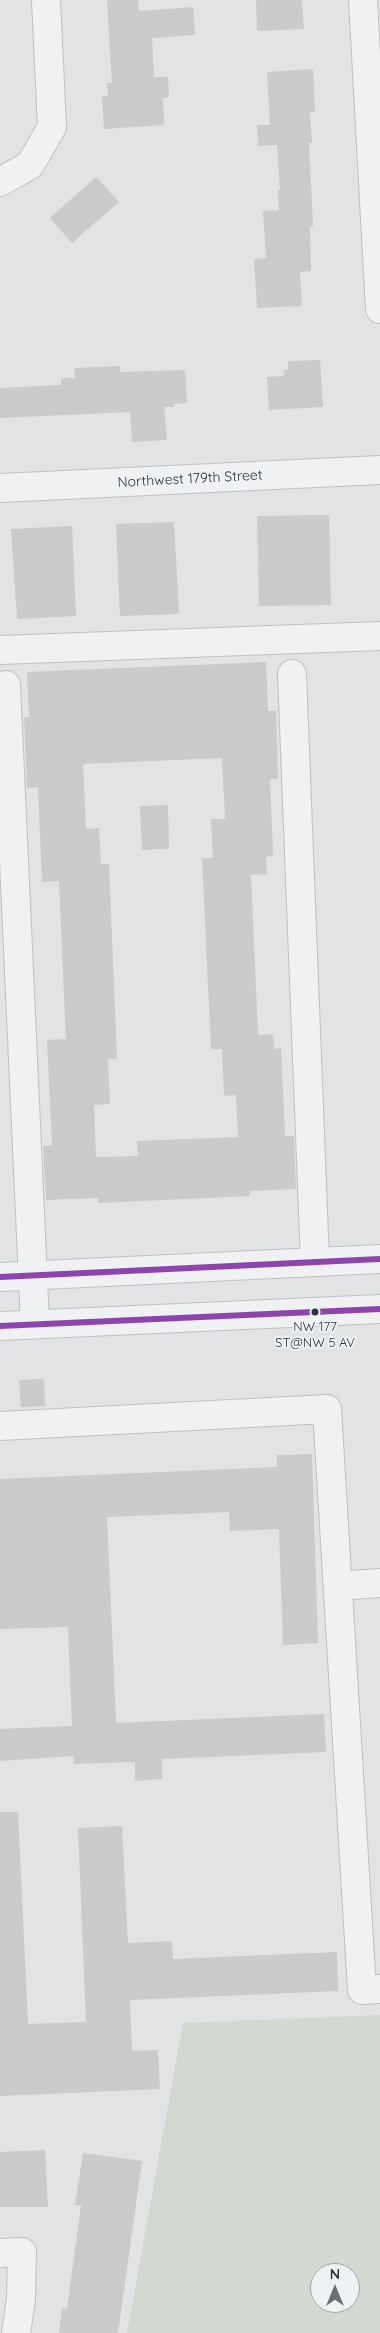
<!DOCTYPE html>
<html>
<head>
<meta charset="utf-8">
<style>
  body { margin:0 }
  #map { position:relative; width:380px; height:2333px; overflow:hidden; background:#e1e3e5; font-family:Quicksand,sans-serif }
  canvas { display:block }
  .north { position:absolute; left:310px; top:2263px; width:50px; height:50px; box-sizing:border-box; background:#eff2f5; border:1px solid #a0a6ab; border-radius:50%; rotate:0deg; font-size:14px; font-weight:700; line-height:20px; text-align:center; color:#2a343c }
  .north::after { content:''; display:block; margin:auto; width:18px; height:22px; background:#6a7177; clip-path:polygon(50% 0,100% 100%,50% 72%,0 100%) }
</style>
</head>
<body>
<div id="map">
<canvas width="380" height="2333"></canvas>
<div class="north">N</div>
</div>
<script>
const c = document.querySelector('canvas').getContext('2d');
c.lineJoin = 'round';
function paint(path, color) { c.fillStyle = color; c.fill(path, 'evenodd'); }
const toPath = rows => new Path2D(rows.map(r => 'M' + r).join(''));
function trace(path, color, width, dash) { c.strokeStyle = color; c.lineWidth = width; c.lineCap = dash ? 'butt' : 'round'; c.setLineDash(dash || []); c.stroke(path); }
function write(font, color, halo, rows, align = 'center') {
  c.font = font + ' Quicksand,sans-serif'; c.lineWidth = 4; c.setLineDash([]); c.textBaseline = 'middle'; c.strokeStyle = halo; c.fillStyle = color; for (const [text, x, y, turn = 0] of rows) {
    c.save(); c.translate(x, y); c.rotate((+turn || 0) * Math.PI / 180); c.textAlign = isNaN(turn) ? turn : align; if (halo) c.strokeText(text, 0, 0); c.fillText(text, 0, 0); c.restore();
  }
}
paint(toPath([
  [380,2015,380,2333,127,2333,183,2023],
  [320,2273,350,2273,350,2303,320,2303]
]), '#d3d9d1');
paint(toPath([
  [107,0,138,0,139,11,193,7,195,35,152,38,154,77,168,77,169,97,163,98,164,125,104,129,102,96,108,96,107,83,112,83],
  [256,0,302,0,304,29,257,31],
  [313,69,315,112,310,112,312,143,309,143,313,226,310,226,311,271,300,272,302,306,257,308,254,259,266,258,263,211,279,210,278,190,280,190,277,145,258,146,257,125,270,125,267,72],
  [96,177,119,202,72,243,50,218],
  [320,360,323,407,269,410,267,377,284,376,284,370,288,369,288,361],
  [120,366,120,372,185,370,187,403,174,404,174,407,164,407,167,440,132,442,130,412,0,418,0,388,61,385,61,378,75,378,74,368],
  [329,515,331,605,259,606,257,516],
  [174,522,179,614,120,616,116,524],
  [72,526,76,616,17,619,11,529],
  [266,662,268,711,276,711,278,779,270,779,273,856,266,857,267,874,251,875,258,1035,273,1034,274,1049,281,1048,285,1136,294,1136,296,1189,250,1191,250,1196,98,1203,98,1198,46,1200,43,1146,52,1145,47,1040,66,1039,59,881,42,882,38,787,27,788,24,717,29,717,27,672],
  [222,758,225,819,211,819,213,858,202,858,211,1049,222,1049,224,1096,236,1095,238,1137,137,1141,138,1156,96,1157,94,1105,110,1104,108,1059,117,1059,109,864,101,864,99,828,86,829,83,764],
  [168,805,169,849,142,850,140,806],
  [44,1379,45,1406,21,1407,19,1380],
  [312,1454,318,1643,283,1645,279,1529,230,1531,229,1512,107,1517,116,1723,324,1714,326,1752,162,1759,162,1779,135,1781,135,1762,74,1764,73,1756,0,1761,0,1729,72,1726,68,1627,0,1629,0,1479,277,1467,277,1455],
  [0,1812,18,1812,28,2024,86,2022,78,1828,122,1826,128,1943,172,1941,173,1959,337,1952,338,1991,130,2000,132,2051,158,2050,160,2089,0,2096],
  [45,2150,48,2207,0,2207,0,2152],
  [83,2153,142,2161,118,2333,59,2333,62,2308,67,2309,81,2205,75,2205]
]), '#c9cbcd');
const minor = toPath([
  [363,0,380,309],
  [0,182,30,165,52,127,46,0],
  [0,488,380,470],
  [0,650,380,636],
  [292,674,315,1262],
  [6,685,35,1324],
  [0,1277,380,1259],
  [0,1326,380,1309],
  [0,1426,327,1409,362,1990,380,1989],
  [338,1586,380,1583],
  [0,2253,22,2252,21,2299,16,2333]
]);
trace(minor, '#bfc1c3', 30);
trace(minor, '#f0f1f3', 28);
trace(toPath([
  [0,1277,380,1259],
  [0,1326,380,1309]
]), '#8e44ad', 6);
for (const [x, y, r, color] of [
  [315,1312,4.5,"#2a343c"]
]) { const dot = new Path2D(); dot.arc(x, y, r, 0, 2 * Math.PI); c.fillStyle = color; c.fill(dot); trace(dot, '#eff2f5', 2); }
write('13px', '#2a343c', '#eff2f5', [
  ["NW 177",315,1327],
  ["ST@NW 5 AV",315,1343]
]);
write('14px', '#2a343c', '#eff2f5', [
  ["Northwest 179th Street",190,479,-3]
]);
</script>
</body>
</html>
